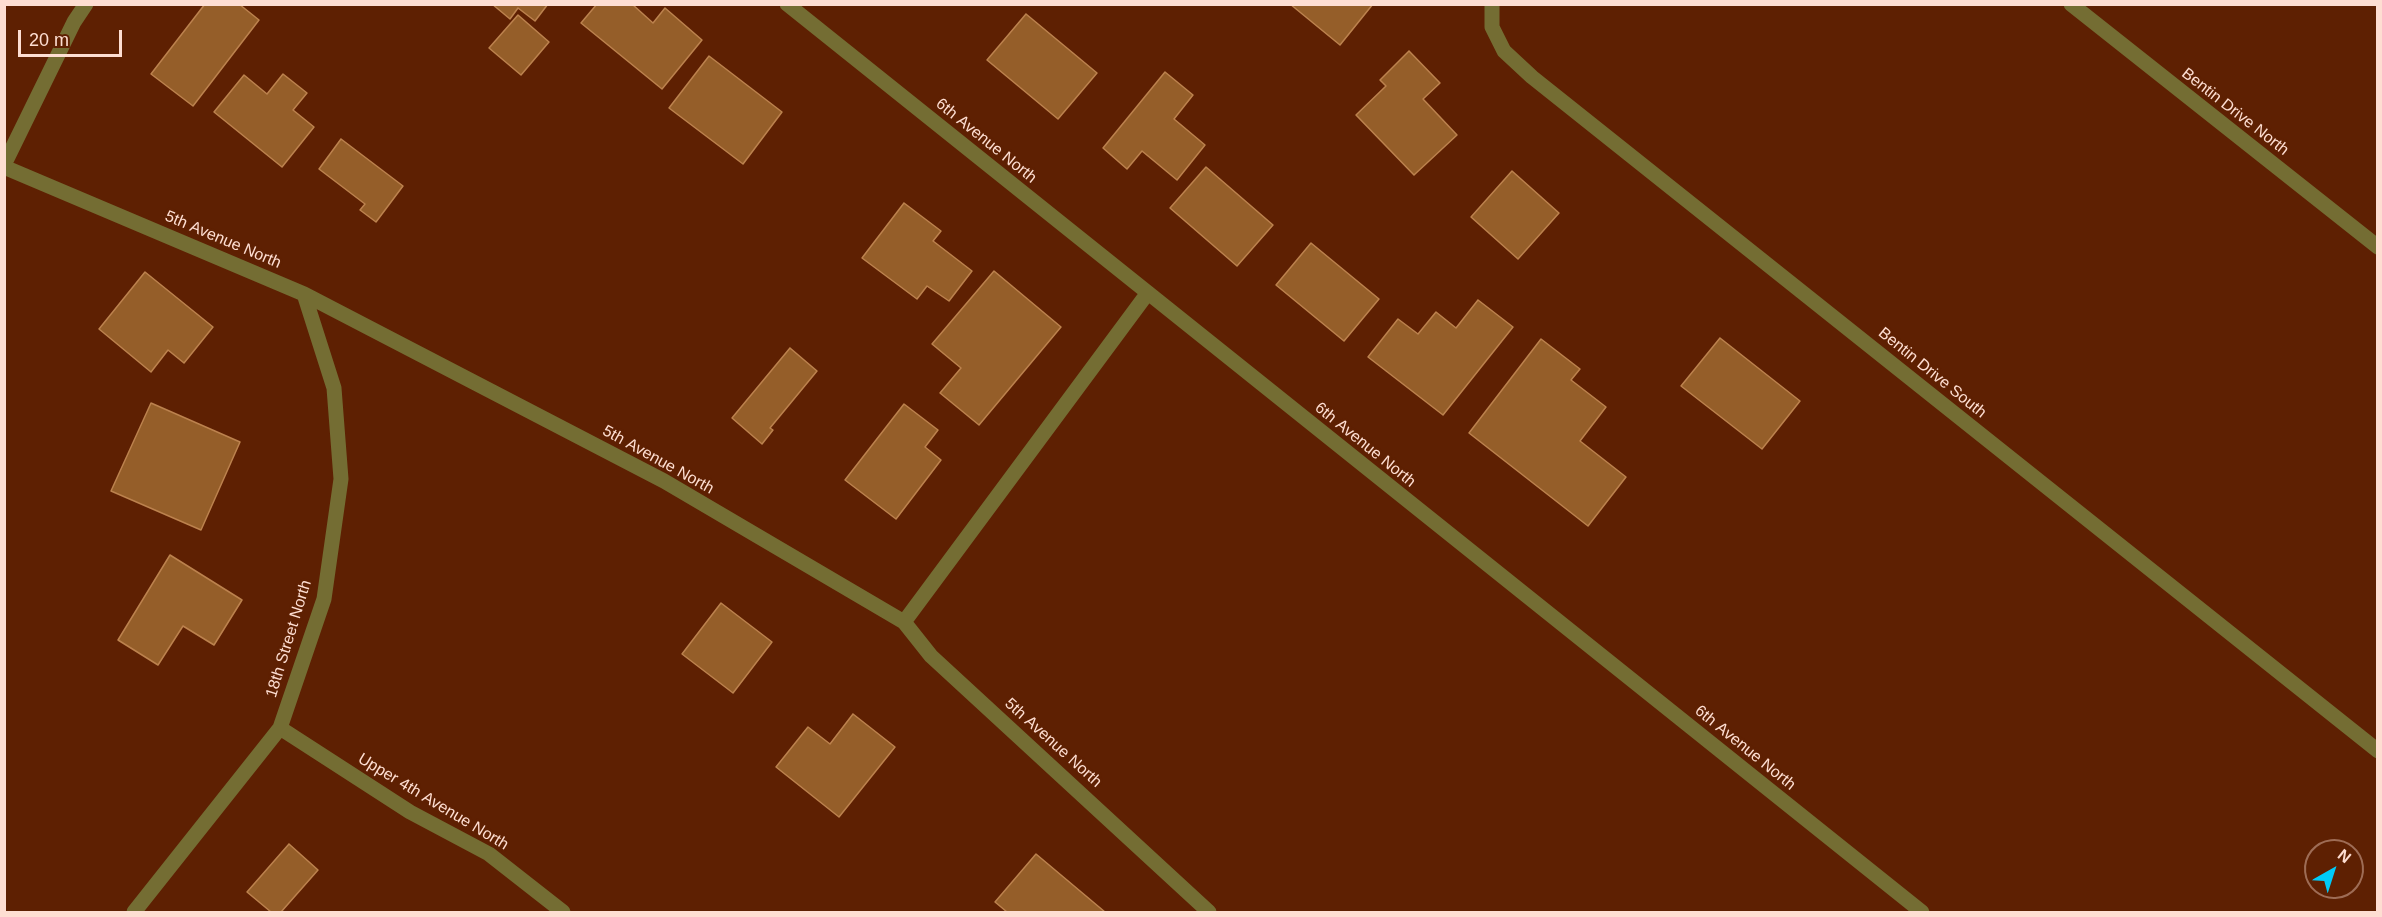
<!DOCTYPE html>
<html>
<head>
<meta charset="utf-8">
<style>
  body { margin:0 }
  #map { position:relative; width:2382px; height:917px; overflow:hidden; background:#5e2002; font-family:Arial,sans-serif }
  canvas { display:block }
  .frame { position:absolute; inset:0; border:6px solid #feded2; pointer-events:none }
  .north { position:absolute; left:2304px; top:839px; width:60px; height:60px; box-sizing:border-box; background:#5e2002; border:2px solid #9e6c55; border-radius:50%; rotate:39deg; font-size:16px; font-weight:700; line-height:24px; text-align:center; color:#feded2 }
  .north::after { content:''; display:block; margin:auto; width:21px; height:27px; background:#00cbf9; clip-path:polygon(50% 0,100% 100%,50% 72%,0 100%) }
  .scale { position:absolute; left:18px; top:30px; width:104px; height:27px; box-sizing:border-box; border:3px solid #feded2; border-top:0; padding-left:8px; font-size:18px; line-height:21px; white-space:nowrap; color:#feded2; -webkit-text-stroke:4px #5e2002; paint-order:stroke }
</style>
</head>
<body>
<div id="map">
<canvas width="2382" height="917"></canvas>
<div class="frame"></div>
<div class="north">N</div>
<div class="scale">20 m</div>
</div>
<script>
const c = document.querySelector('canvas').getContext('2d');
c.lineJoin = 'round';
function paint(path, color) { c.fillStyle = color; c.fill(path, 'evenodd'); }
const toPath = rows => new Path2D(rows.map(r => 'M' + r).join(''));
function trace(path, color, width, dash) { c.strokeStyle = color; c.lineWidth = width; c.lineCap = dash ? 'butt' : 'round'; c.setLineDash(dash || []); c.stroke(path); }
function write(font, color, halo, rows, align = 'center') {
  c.font = font + ' Arial,sans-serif'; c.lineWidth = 5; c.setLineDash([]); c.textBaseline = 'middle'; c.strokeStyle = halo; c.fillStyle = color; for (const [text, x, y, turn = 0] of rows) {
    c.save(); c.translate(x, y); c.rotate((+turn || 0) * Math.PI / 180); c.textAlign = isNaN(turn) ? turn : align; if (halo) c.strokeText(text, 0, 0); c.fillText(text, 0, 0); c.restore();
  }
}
const building = toPath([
  [205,4,239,4,259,20,193,106,151,74,205,4],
  [492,4,548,4,535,21,518,8,510,19,492,4],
  [597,4,632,4,653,23,665,8,702,40,662,89,581,23,597,4],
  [1290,4,1373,4,1340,45,1290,4],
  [1026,14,1097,73,1058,119,987,60,1026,14],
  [518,15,549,42,521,75,489,48,518,15],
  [1409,51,1440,83,1423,99,1457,135,1414,175,1356,115,1386,86,1380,80,1409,51],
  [709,56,782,112,743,164,669,108,709,56],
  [1165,72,1193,95,1174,119,1205,145,1177,180,1142,151,1127,169,1103,148,1165,72],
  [283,74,307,93,293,110,314,127,282,167,214,112,244,75,267,94,283,74],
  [341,139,403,186,376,222,360,210,365,204,319,169,341,139],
  [1206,167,1273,225,1237,266,1170,208,1206,167],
  [1512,171,1559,213,1518,259,1471,217,1512,171],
  [904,203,941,231,933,241,972,271,949,301,927,286,917,299,862,258,904,203],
  [1311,243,1379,299,1344,341,1276,285,1311,243],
  [994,271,1061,327,979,425,940,393,961,368,932,344,994,271],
  [145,272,213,327,184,363,168,350,151,372,99,329,145,272],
  [1478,300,1513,327,1443,415,1368,357,1398,319,1418,334,1436,312,1456,328,1478,300],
  [1720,338,1800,401,1762,449,1681,386,1720,338],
  [1541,339,1580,369,1571,380,1606,407,1580,441,1626,477,1588,526,1469,433,1541,339],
  [790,348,817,371,770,428,773,430,762,444,732,418,790,348],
  [151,403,240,442,201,530,111,491,151,403],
  [904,404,938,430,925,447,941,460,896,519,845,480,904,404],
  [170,555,242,600,214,645,183,626,158,665,118,640,170,555],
  [721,603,772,642,733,693,682,654,721,603],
  [853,714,895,747,839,817,776,767,808,727,830,744,853,714],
  [289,844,318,870,281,912,271,912,247,892,289,844],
  [1036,854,1105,912,1007,912,995,902,1036,854]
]);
paint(building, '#955e29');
trace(building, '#bc824e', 1.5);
trace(toPath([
  [787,4,1922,912],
  [1492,4,1492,27,1504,51,1532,77,2378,751],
  [2071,4,2378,247],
  [4,165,74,22,86,4],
  [4,167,304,294,664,481,904,622,931,656,1209,912],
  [904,622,1147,294],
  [280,728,410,812,489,854,563,912],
  [134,912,280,728,324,599,341,479,334,388,304,294]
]), '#746d33', 15);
write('16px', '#feded2', '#5e2002', [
  ["Bentin Drive North",2235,112,38],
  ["6th Avenue North",986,141,39],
  ["5th Avenue North",223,240,23],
  ["Bentin Drive South",1932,373,39],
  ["6th Avenue North",1365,445,39],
  ["5th Avenue North",658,460,29],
  ["18th Street North",289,639,-73],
  ["5th Avenue North",1053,743,42],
  ["6th Avenue North",1745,748,39],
  ["Upper 4th Avenue North",433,802,31]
]);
</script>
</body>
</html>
